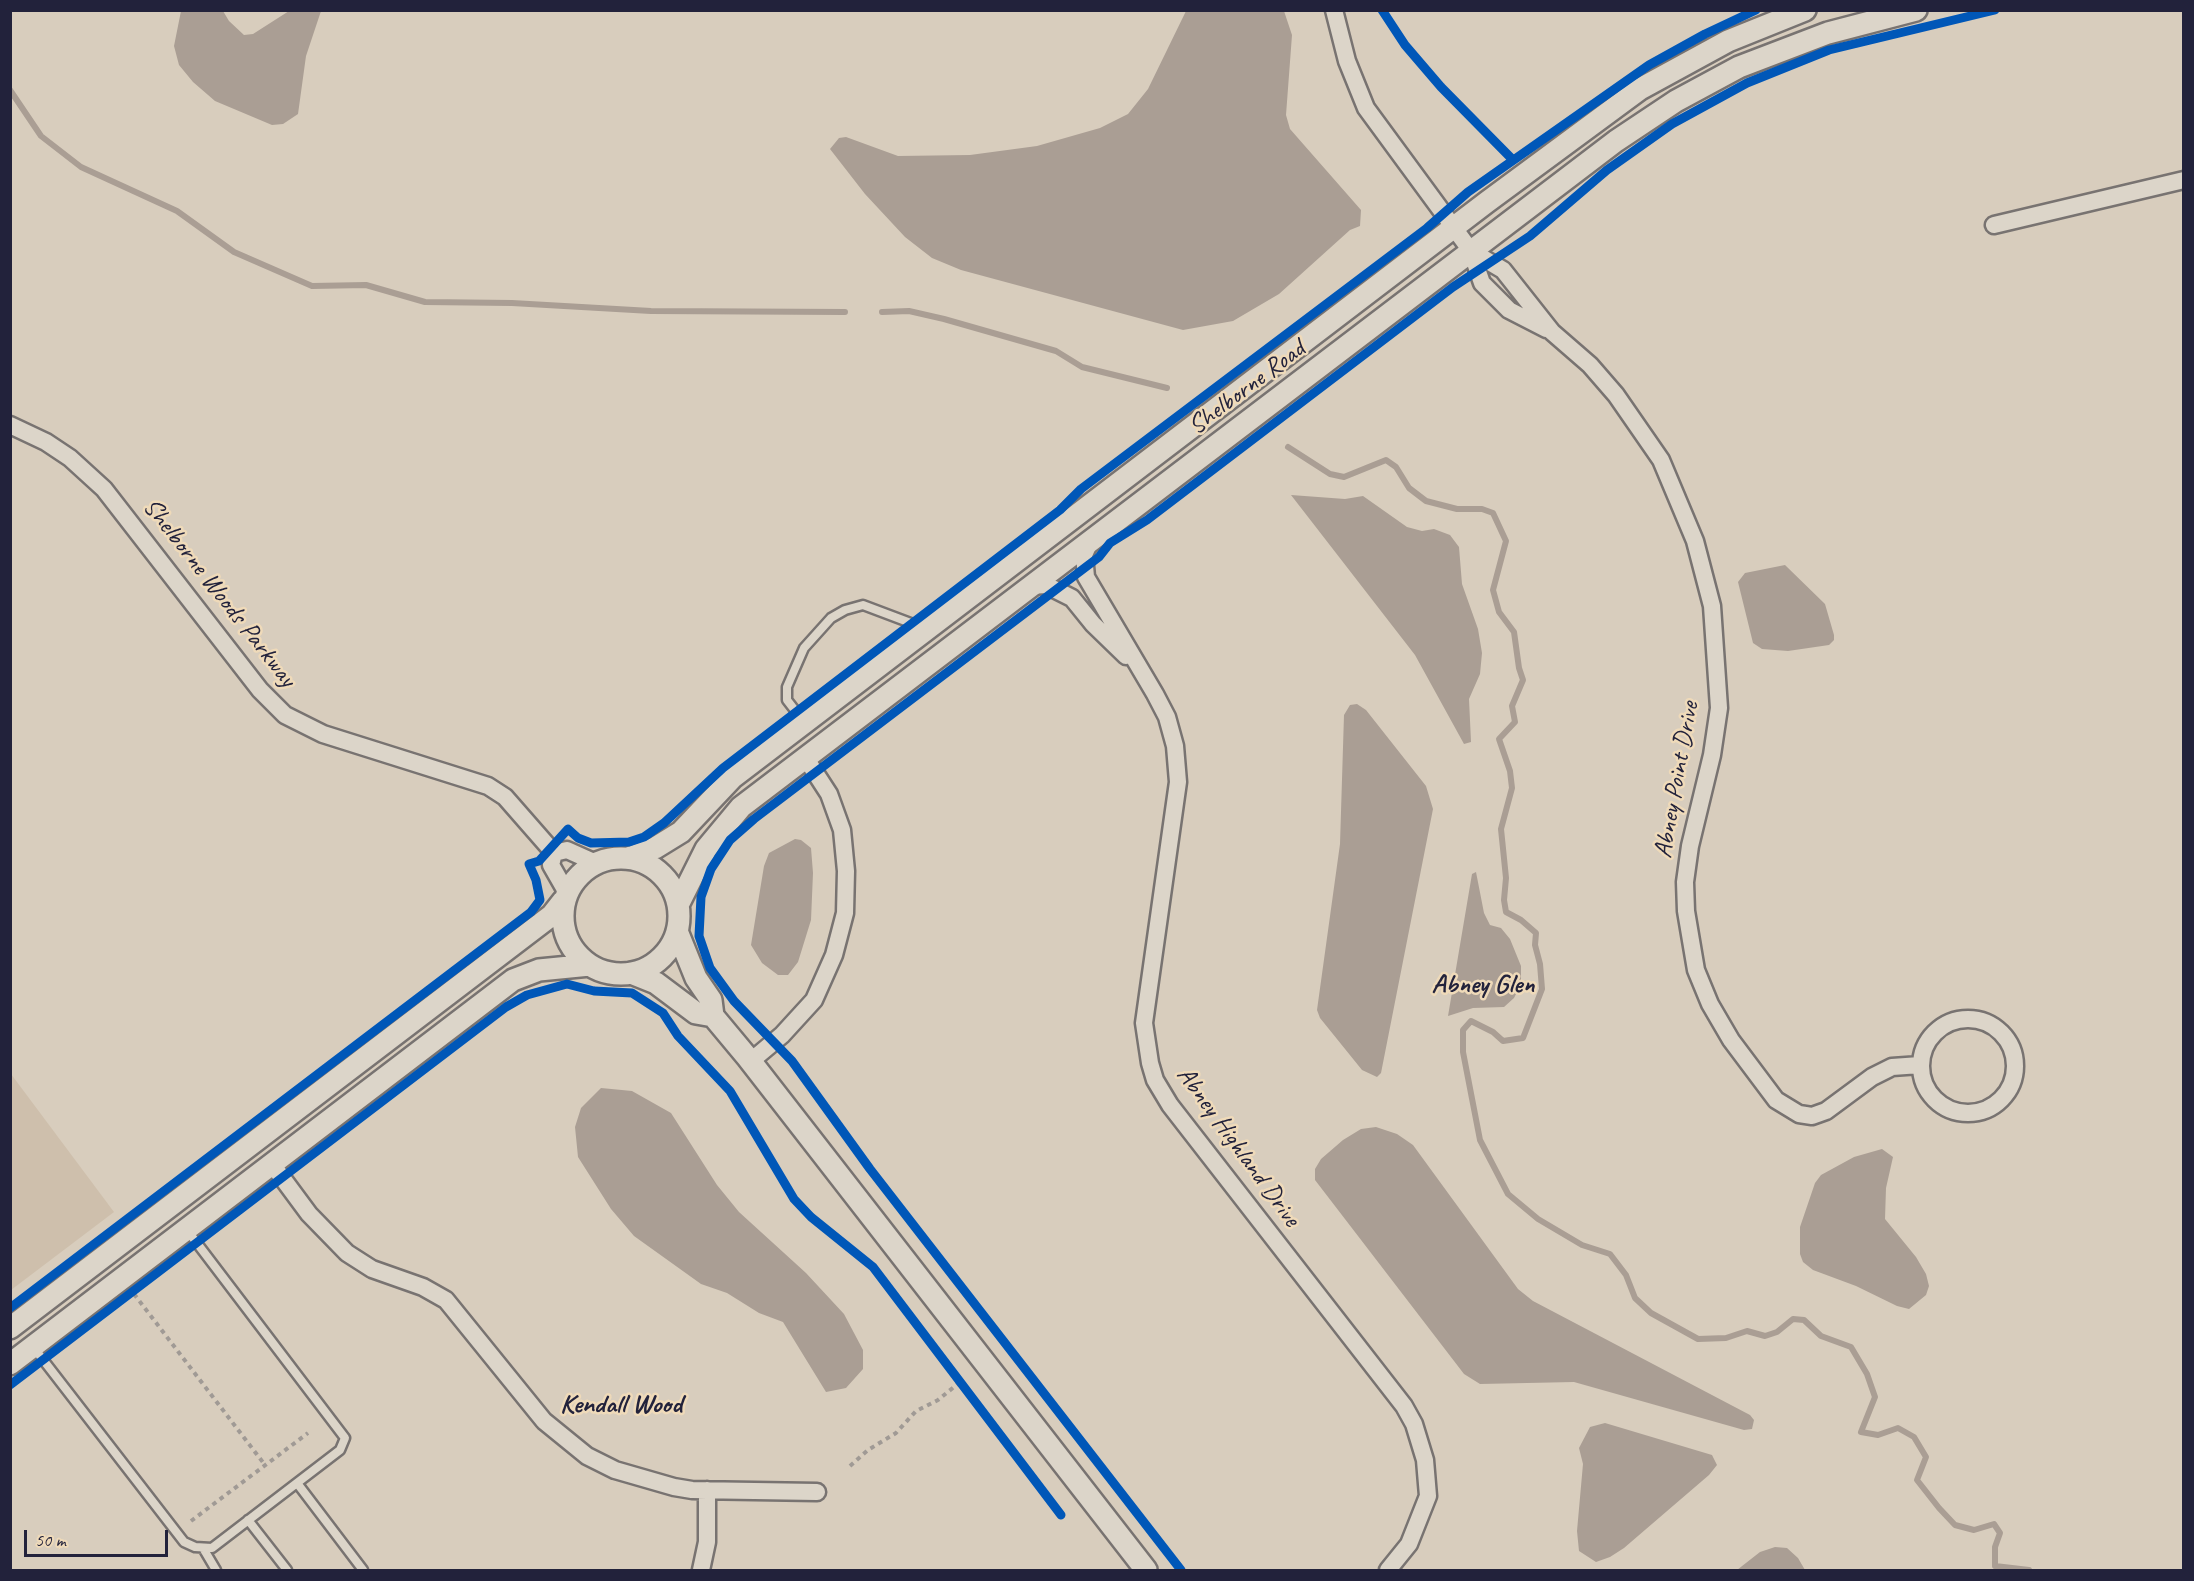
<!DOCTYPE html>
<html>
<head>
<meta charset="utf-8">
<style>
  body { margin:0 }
  #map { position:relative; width:2194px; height:1581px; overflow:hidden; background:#d8cdbd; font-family:Caveat,sans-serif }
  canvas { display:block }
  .frame { position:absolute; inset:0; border:12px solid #22223b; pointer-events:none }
  .scale { position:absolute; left:24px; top:1530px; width:144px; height:27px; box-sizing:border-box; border:3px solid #22223b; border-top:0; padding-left:8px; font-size:18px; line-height:21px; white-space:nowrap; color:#22223b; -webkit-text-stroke:4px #efdab9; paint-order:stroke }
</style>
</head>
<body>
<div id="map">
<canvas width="2194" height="1581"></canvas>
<div class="frame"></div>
<div class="scale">50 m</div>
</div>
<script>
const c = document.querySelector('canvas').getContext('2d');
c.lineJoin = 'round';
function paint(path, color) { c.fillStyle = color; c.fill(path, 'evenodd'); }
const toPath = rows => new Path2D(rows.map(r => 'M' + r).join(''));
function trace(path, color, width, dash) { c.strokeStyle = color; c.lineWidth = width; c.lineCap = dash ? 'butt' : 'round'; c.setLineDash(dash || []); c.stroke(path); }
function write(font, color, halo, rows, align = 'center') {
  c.font = font + ' Caveat,sans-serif'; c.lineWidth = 5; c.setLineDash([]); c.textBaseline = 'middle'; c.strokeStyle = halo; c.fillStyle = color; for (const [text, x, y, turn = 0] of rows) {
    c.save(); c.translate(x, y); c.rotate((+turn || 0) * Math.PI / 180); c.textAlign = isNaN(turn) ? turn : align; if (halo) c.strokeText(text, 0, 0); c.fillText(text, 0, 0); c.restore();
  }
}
paint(toPath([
  [11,1074,114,1212,11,1290]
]), '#cebfac');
paint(toPath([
  [181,11,223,11,229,21,244,35,253,34,289,11,321,11,306,56,298,114,283,124,272,125,215,101,193,82,179,65,174,46],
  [1186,11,1284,11,1292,35,1286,115,1290,129,1361,210,1360,226,1350,230,1279,294,1233,321,1183,330,961,270,932,258,905,237,865,194,830,149,839,138,846,137,898,156,970,155,1037,146,1100,128,1128,114,1148,89],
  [1291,495,1345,499,1363,496,1407,527,1422,531,1434,529,1450,535,1459,547,1462,584,1478,629,1482,653,1480,674,1469,699,1471,742,1464,744,1415,655],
  [1785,565,1825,604,1834,635,1834,640,1829,645,1788,651,1762,649,1753,643,1738,582,1745,573],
  [1357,704,1366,710,1426,786,1433,809,1381,1073,1377,1077,1362,1070,1320,1018,1317,1010,1340,844,1344,715,1350,705],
  [795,839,801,840,811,848,813,873,811,920,798,962,788,975,778,975,762,963,751,945,764,866,769,853],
  [1476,872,1484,913,1490,925,1501,928,1510,939,1521,966,1521,984,1514,998,1504,1007,1473,1008,1448,1016,1472,874],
  [601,1088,632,1091,671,1113,717,1185,739,1212,806,1273,844,1314,863,1350,863,1369,846,1388,826,1392,783,1322,759,1313,727,1293,701,1284,634,1236,611,1209,578,1157,575,1127,581,1108],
  [1376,1127,1397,1134,1413,1145,1518,1289,1533,1301,1750,1415,1754,1420,1752,1429,1744,1430,1574,1382,1480,1384,1464,1374,1315,1180,1315,1169,1321,1159,1343,1140,1361,1129],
  [1882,1149,1893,1157,1886,1188,1885,1219,1916,1257,1926,1274,1929,1286,1926,1295,1909,1309,1897,1306,1856,1286,1813,1270,1803,1262,1800,1254,1800,1227,1815,1183,1821,1175,1854,1157],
  [1605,1423,1712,1455,1717,1465,1709,1475,1624,1548,1610,1557,1596,1562,1579,1551,1577,1531,1583,1464,1579,1448,1590,1427],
  [1775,1547,1787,1548,1798,1558,1805,1570,1737,1570,1760,1552]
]), '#aa9e94');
trace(toPath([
  [10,90,41,136,81,167,177,211,234,252,312,286,366,285,425,302,512,303,651,311,845,312],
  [882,312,909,311,944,319,1056,351,1082,367,1167,388],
  [1288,447,1330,474,1344,477,1386,460,1396,467,1409,488,1426,501,1457,509,1482,509,1493,513,1506,541,1493,590,1499,612,1514,632,1519,668,1523,680,1512,706,1515,722,1499,739,1510,771,1512,788,1501,829,1506,878,1504,900,1506,912,1521,920,1536,933,1535,945,1540,964,1542,989,1523,1038,1503,1041,1493,1032,1471,1021,1463,1030,1463,1052,1480,1140,1508,1194,1538,1219,1582,1245,1610,1254,1626,1275,1635,1298,1651,1313,1698,1339,1726,1338,1747,1331,1765,1336,1777,1332,1793,1319,1804,1320,1821,1336,1851,1347,1867,1374,1875,1397,1861,1432,1878,1435,1898,1428,1914,1437,1926,1457,1917,1480,1939,1508,1955,1525,1974,1530,1994,1524,2000,1533,1995,1547,1995,1566,2029,1570]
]), '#aa9e94', 6);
const service = toPath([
  [804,722,787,700,787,687,804,648,831,618,845,610,863,605,924,628],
  [34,1348,184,1542,195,1547,212,1548,340,1450,345,1438,187,1230],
  [297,1483,363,1570],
  [248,1520,287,1570],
  [203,1548,216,1570]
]);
const minor = toPath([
  [1334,10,1347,61,1366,108,1471,251,1482,283,1509,310,1546,329],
  [1994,225,2184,180],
  [1471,251,1503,270,1552,332,1590,365,1616,395,1661,460,1695,541,1712,606,1719,708,1712,755,1690,846,1685,882,1686,911,1696,970,1710,1004,1731,1040,1776,1100,1799,1114,1812,1116,1826,1111,1872,1077,1892,1067,1920,1065],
  [10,425,46,442,70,458,104,489,260,690,285,715,323,734,488,786,505,797,554,853],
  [1090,541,1084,555,1086,577,1155,694,1167,717,1175,746,1178,782,1144,1023,1150,1063,1155,1080,1170,1105,1404,1406,1414,1424,1425,1460,1428,1496,1409,1544,1388,1570],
  [1029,586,1046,585,1072,598,1093,624,1126,656],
  [554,853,567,850,596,863],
  [554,853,551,865,567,893],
  '1921 1066a47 47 0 1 1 94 0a47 47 0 1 1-94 0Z',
  [751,1061,782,1035,814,1000,834,955,845,913,846,871,842,830,829,794,805,757],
  [272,1164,309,1214,347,1253,372,1269,423,1287,446,1300,544,1421,587,1456,615,1470,674,1487,692,1490,817,1492],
  [701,1570,707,1542,707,1490]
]);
const tertiary = toPath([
  '563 916a58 58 0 1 1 116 0a58 58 0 1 1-116 0Z',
  [628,858,655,848,681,832,732,778,1487,202,1640,89,1728,41,1805,10],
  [678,905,706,849,741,807,1616,141,1676,101,1739,67,1828,33,1916,10],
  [677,931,696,978,711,1000,713,1016,748,1058,1146,1570],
  [631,973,656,983,696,1013,713,1016],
  [10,1328,552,915,563,901],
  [10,1364,513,980,539,970,590,965]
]);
trace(service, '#787371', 13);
trace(minor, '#787371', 21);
trace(tertiary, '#787371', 26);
trace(toPath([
  [134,1294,265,1465],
  [850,1466,868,1450,896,1433,916,1411,938,1400,960,1382],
  [191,1521,308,1433]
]), '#a09a95', 4, [4.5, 4.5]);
trace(service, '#dcd5c9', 8);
trace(minor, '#dcd5c9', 16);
trace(tertiary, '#dcd5c9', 21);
trace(toPath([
  [1382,10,1405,45,1441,87,1513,160],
  [10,1308,531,912,540,900,536,880,529,864,539,861,568,829,578,838,591,843,629,842,644,837,664,823,723,768,1060,510,1081,489,1427,228,1468,192,1649,65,1705,34,1756,10],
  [10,1385,506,1007,527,995,567,984,594,991,632,993,663,1013,678,1036,730,1091,794,1199,811,1217,873,1267,1061,1515],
  [1181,1570,870,1169,792,1061,734,1001,710,968,699,936,701,897,711,869,730,840,754,819,1099,557,1110,543,1147,520,1453,287,1530,236,1607,170,1672,124,1747,83,1829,50,1995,10]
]), '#0057b8', 9);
write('26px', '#22223b', '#efdab9', [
  ["Shelborne Road",1247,388,-37],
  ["Shelborne Woods Parkway",219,593,52],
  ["Abney Point Drive",1677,780,-80],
  ["Abney Highland Drive",1238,1147,54]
]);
write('bold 27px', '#22223b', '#efdab9', [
  ["Abney Glen",1483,985],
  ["Kendall Wood",621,1405]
]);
</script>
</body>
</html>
